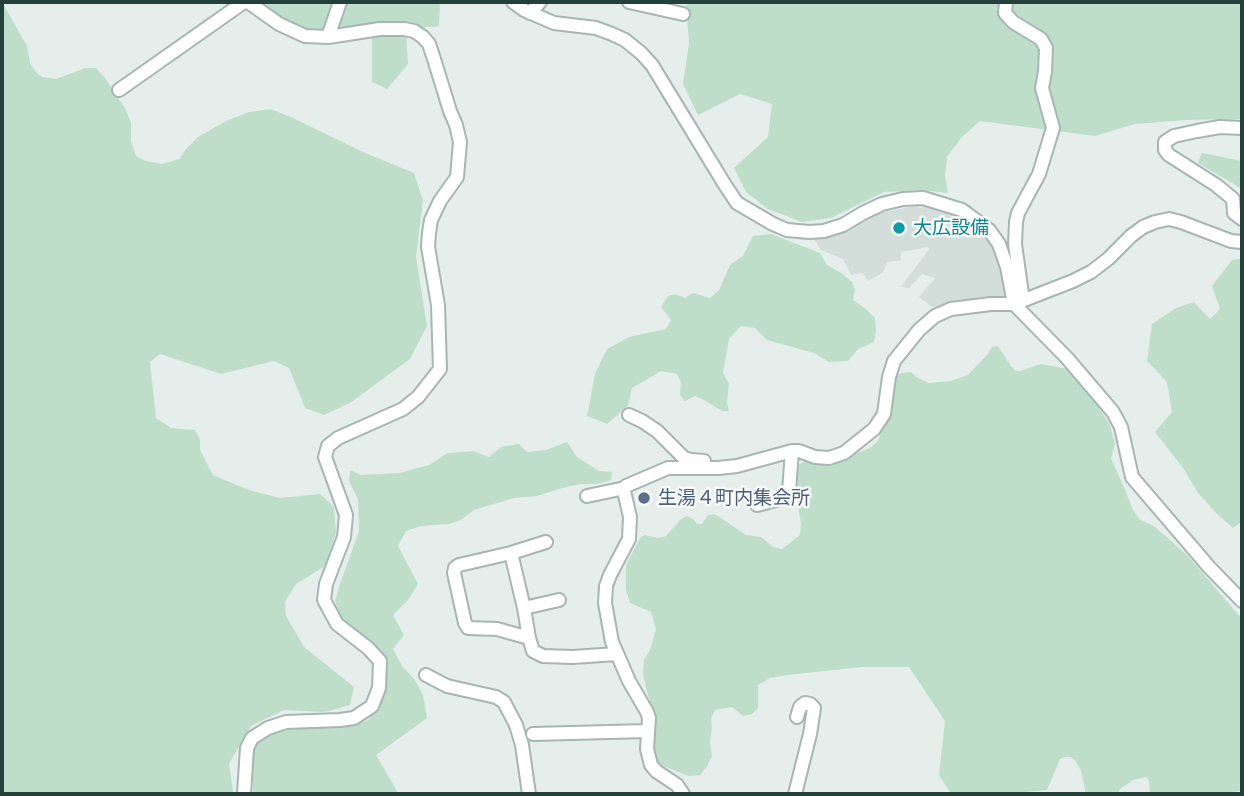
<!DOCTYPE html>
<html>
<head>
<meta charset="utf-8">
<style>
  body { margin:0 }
  #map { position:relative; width:1244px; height:796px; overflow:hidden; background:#e5eeeb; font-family:Figtree,sans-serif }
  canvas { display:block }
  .frame { position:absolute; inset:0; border:4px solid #24403b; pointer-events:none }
</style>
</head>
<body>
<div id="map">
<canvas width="1244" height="796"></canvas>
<div class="frame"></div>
</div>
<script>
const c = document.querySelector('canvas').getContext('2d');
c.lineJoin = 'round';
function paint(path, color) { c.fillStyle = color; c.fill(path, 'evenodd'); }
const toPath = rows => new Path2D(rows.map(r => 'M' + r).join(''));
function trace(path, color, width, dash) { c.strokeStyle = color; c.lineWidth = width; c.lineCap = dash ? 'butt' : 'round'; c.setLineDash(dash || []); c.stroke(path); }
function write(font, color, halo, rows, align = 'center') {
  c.font = font + ' Figtree,"Noto Sans JP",sans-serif'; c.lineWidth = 5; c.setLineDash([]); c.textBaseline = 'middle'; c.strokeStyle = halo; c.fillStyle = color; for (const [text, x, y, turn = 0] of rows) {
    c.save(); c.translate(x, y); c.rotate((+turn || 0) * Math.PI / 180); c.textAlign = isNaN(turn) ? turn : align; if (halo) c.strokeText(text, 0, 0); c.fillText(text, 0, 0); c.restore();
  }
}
paint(toPath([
  [918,205,919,208,937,205,960,212,999,244,1010,300,936,310,919,297,935,278,922,274,909,288,901,287,929,249,928,247,901,252,901,260,888,262,882,273,868,281,863,273,851,275,843,259,821,250,814,239,872,215]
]), '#d3deda');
paint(toPath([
  [2,2,27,46,30,63,36,72,42,77,56,79,85,68,96,68,105,78,125,108,131,122,131,141,136,156,146,161,162,164,179,159,186,149,198,137,226,121,249,112,271,109,293,118,363,152,414,173,423,201,416,257,427,326,410,359,350,403,324,415,305,408,289,368,274,361,221,374,160,354,150,362,156,418,171,428,195,430,200,440,200,450,213,475,249,490,280,498,320,494,334,507,336,533,325,566,296,584,285,602,286,616,304,647,354,687,350,705,325,712,284,710,251,726,229,764,233,791,232,794,2,794],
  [254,2,440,2,439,26,363,33,314,34,271,16],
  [686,2,1242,2,1242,119,1186,120,1135,124,1095,136,980,121,962,137,947,157,945,175,948,193,920,190,884,192,831,218,802,222,768,209,746,192,734,168,768,137,772,104,740,94,698,115,683,84,689,43],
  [406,35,408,64,387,89,372,82,372,37],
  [1202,153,1242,161,1242,189,1198,163],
  [771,234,820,253,827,265,843,274,852,282,855,290,853,300,866,309,875,318,876,330,874,342,858,349,848,361,829,362,814,353,767,340,755,328,741,326,729,339,723,373,729,384,727,403,729,411,722,411,704,400,695,396,685,401,680,395,681,382,677,374,661,371,632,388,628,406,607,424,587,416,595,374,607,349,629,337,666,329,671,320,661,307,668,296,675,294,685,298,693,293,710,298,719,290,730,265,743,256,753,236],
  [1242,258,1242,521,1233,528,1217,514,1198,493,1183,468,1155,432,1172,412,1167,382,1147,361,1152,324,1176,308,1194,302,1210,319,1220,309,1212,286,1232,260],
  [998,346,1011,366,1016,371,1020,371,1041,364,1068,369,1076,372,1110,425,1115,444,1111,458,1126,492,1132,508,1140,520,1154,526,1187,555,1242,619,1242,790,1227,794,1150,794,1149,780,1146,777,1133,780,1120,789,1119,792,1120,794,1086,794,1081,771,1075,760,1070,757,1065,757,1060,759,1047,790,1025,792,1023,794,951,794,939,775,945,721,909,667,862,667,787,675,770,678,758,685,758,708,752,714,743,716,732,707,715,710,711,718,712,728,710,741,712,757,707,766,700,775,689,776,663,766,653,758,651,745,656,731,656,722,646,688,643,674,644,660,650,650,656,629,651,612,630,603,626,590,626,565,640,538,645,535,659,538,666,536,680,520,687,516,693,519,697,524,702,524,708,515,715,514,746,535,761,537,773,547,782,549,800,535,801,523,795,491,796,470,798,465,809,459,849,456,870,448,878,441,885,421,895,377,902,373,911,372,918,378,929,383,951,381,968,375,988,354,992,347],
  [567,442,577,457,599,471,612,472,611,480,598,484,581,484,562,488,537,496,514,498,474,510,461,520,448,524,421,526,406,531,398,546,418,584,408,600,393,615,404,635,393,649,402,666,415,680,423,695,427,718,376,755,397,791,395,794,253,794,253,753,258,741,277,732,294,729,340,727,355,725,368,720,378,707,384,692,386,669,383,657,362,634,351,627,340,615,335,601,340,584,359,531,358,499,349,481,350,470,361,475,399,473,429,465,448,453,473,451,489,457,501,447,519,444,527,452,546,450]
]), '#bfdeca');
const street = toPath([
  [513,2,524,10,554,23,596,28,612,34,625,40,641,53,652,65,725,185,737,203,773,224,787,230,809,232,824,231,843,225,863,213,882,204,903,199,923,198,962,210,989,230,999,244,1007,267,1014,304,1067,358,1113,412,1121,427,1132,477,1209,567,1242,601],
  [629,2,683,14],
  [1006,2,1005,13,1013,22,1041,39,1046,48,1045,72,1042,88,1053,128,1039,174,1018,213,1016,222,1015,244,1022,294,1015,304],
  [530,13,540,2],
  [328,37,340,2],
  [119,90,244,2],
  [1242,128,1220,127,1197,131,1174,136,1165,142,1165,150,1169,155,1216,185,1233,199,1234,213,1242,219],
  [629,415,642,421,657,431,684,458,691,460,704,461],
  [587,496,625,488],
  [757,505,787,497,789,491,792,451],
  [511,553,524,608,529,638,497,629,468,628,465,623,454,573,455,568,459,565,511,553],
  [511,553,546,542],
  [524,608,559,600],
  [529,638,533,651,543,656,573,657,616,654],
  [426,675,447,686,496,697,504,702,516,725,522,745,529,794],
  [533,734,648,731],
  [244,794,247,748,252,738,268,728,286,722,340,720,354,718,372,706,379,688,380,661,368,648,337,624,324,600,326,584,344,537,346,515,325,457,328,446,338,438,403,409,418,397,440,369,438,305,428,247,429,233,431,220,440,201,457,177,460,142,456,125,450,111,434,59,429,44,423,37,414,31,404,29,380,29,328,37,305,36,279,24,248,2],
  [683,794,677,785,656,771,651,765,647,749,649,718,647,712,629,681,612,642,605,603,606,586,610,575,629,539,630,517,624,491,626,486,668,468,718,468,737,466,792,451,799,451,815,457,829,458,844,453,874,429,884,414,889,377,894,361,919,330,935,316,951,309,991,304,1014,304,1073,281,1091,272,1108,259,1131,236,1143,227,1155,222,1169,219,1181,222,1231,241,1242,242],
  [795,794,810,734,814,708,810,704,805,703,800,707,797,717]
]);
trace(street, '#a7b6b3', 16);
trace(street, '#fff', 12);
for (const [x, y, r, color] of [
  [899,228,7,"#0f9aa8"],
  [644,498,7,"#5c6f8a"]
]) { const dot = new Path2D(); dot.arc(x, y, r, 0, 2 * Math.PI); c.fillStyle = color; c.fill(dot); trace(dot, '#f6faf8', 2.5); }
write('19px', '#0d838f', '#f6faf8', [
  ["大広設備",913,228]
], 'left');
write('19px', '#4e5e75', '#f6faf8', [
  ["生湯４町内集会所",658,498]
], 'left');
</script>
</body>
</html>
